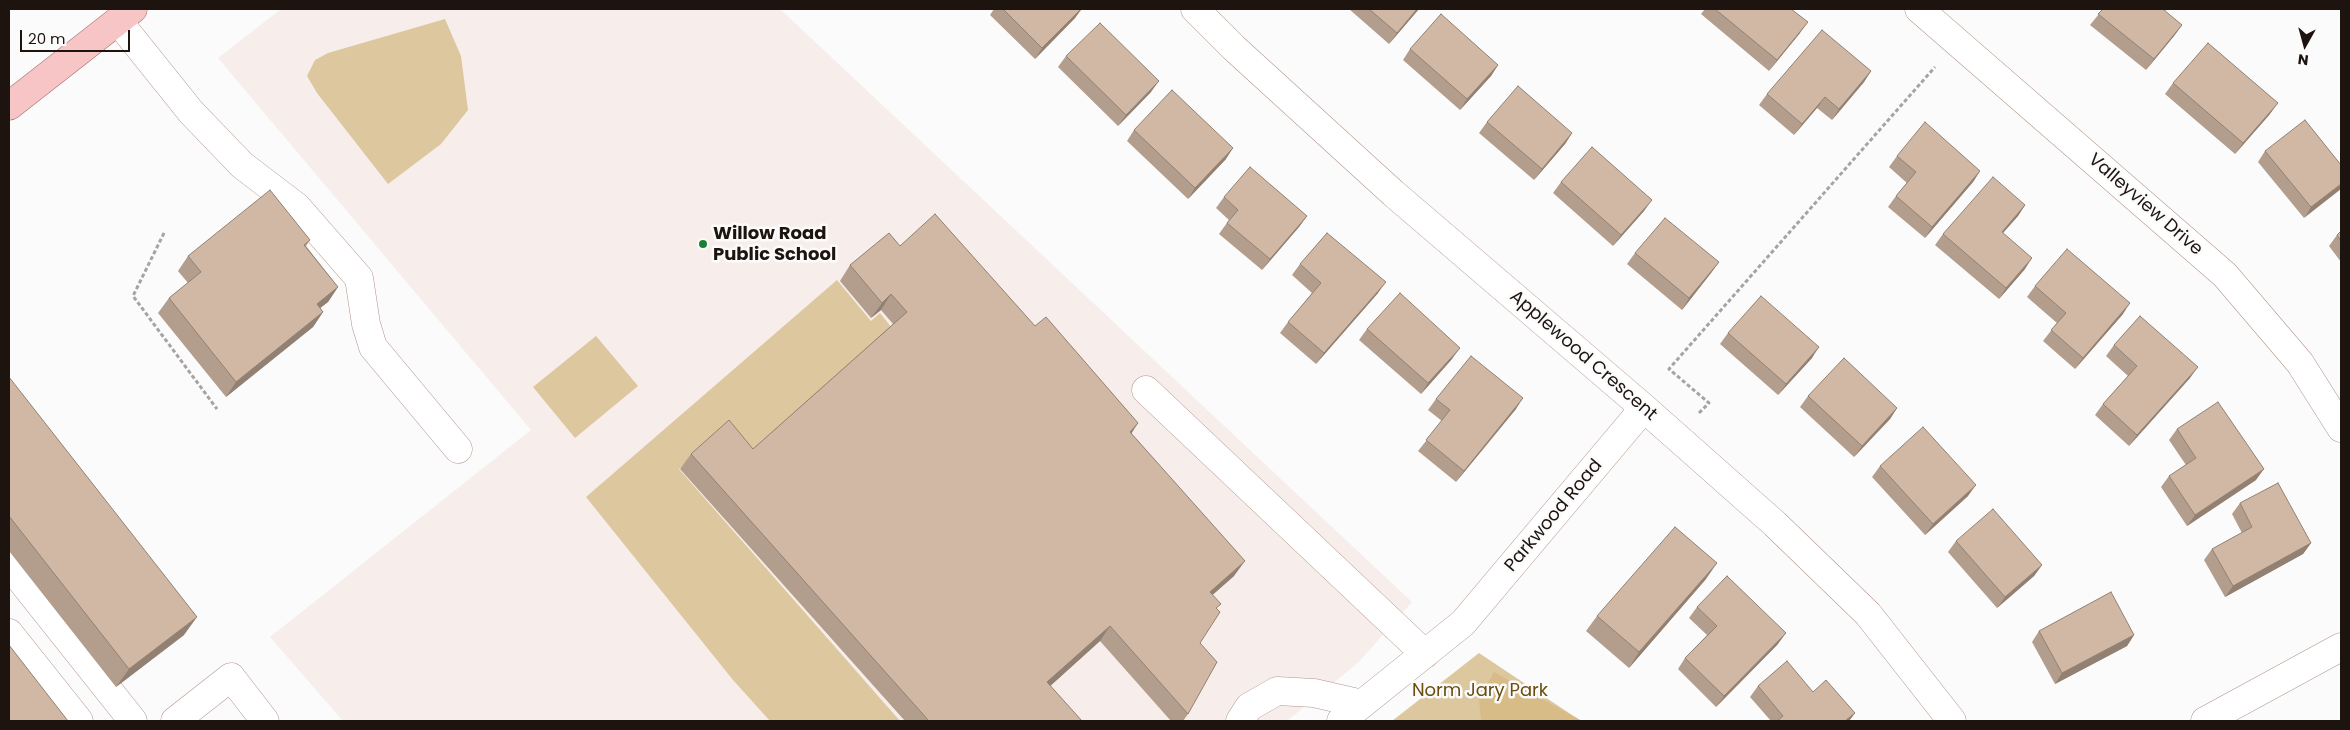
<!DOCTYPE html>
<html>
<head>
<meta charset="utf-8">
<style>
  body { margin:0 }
  #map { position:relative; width:2350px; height:730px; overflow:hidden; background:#fbfbfb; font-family:Poppins,sans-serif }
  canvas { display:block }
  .frame { position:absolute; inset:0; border:10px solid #1d130f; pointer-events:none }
  .north { position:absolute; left:2280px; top:20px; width:50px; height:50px; -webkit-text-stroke:4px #fbfbfb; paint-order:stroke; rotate:187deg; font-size:14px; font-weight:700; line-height:20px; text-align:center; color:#1d130f }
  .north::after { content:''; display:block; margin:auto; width:18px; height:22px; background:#1d130f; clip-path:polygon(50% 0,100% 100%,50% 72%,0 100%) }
  .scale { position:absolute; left:20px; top:30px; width:110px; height:22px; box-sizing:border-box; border:2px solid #1d130f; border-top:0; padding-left:6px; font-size:15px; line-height:18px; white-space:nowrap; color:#1d130f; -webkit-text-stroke:4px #fbfbfb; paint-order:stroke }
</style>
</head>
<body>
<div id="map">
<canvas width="2350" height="730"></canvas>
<div class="frame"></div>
<div class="north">N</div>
<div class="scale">20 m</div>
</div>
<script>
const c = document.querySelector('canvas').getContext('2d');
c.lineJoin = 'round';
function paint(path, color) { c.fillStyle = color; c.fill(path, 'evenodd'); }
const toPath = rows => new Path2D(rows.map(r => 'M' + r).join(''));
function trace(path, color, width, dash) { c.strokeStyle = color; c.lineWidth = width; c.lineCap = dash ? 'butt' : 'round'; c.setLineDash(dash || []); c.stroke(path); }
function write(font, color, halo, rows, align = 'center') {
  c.font = font + ' Poppins,sans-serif'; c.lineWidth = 5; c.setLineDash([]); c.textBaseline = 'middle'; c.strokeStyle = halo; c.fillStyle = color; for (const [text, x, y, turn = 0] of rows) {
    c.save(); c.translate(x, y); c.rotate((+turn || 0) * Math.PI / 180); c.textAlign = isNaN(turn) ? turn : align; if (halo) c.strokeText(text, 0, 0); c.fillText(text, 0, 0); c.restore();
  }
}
paint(toPath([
  [281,9,780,9,1412,602,1359,662,1287,721,343,721,270,637,531,430,218,58]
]), '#f7eeeb');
paint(toPath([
  [445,19,461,56,468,110,441,144,388,184,317,93,307,76,315,60,328,53],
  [837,280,871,321,880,313,892,328,743,462,719,434,679,469,900,721,770,721,733,680,586,497],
  [596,336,638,386,575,438,533,387],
  [1479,653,1581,721,1392,721]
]), '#ddc79e');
paint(toPath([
  [1494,672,1582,721,1481,721,1479,699]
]), '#d7bc88');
const minor = toPath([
  [1195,9,1234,48,1393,193,1644,408,1775,524,1868,614,1952,721],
  [1919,9,2225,275,2300,363,2341,428],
  [118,21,191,112,242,165,297,207,359,278,366,324,373,347,458,449],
  [1146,390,1425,654],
  [9,565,133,721],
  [9,633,79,721],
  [175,721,231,677,265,721],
  [1240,721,1249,707,1277,691,1314,693,1362,704],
  [1341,721,1463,623,1644,408],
  [2205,721,2341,647]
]);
const major = toPath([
  [9,106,133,9]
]);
trace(minor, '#b3958a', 29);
trace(major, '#a76d6c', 29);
trace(toPath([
  [164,233,133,296,217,409],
  [1699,413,1709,403,1669,369,1935,67]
]), '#a7a3a2', 3, [4, 2.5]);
trace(minor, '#fff', 28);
trace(major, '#f7c5c5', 28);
paint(toPath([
  [994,9,1082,9,1075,18,1035,59,990,15],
  [1349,9,1419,9,1389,44],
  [1705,9,1791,9,1800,33,1769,71,1701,14],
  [2103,9,2167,9,2165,11,2182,25,2174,36,2146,70,2090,25],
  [1410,49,1498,65,1491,76,1460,110,1403,60],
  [1066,56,1151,92,1118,126,1058,67],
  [1871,71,1864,82,1832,120,1817,108,1794,135,1759,105,1767,94],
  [2173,83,2270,114,2235,154,2165,94],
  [1487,122,1572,133,1565,144,1534,180,1479,133],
  [1134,130,1226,159,1188,199,1127,141],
  [2265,151,2341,165,2304,218,2258,162],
  [1897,156,1980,171,1973,182,1925,238,1888,207,1896,196,1907,183,1889,167],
  [1561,182,1644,211,1613,246,1553,193],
  [1224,197,1307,216,1299,227,1262,270,1219,234,1229,220,1216,208],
  [2025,205,2018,216,2003,233,2025,269,1999,299,1935,245,1943,234],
  [2341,231,2341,262,2329,246,2337,235],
  [310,240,306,246,338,287,328,302,320,308,323,312,313,327,226,397,158,313,169,298,188,283,178,271,188,256],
  [900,246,1131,433,1234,576,1212,595,1217,609,1200,643,1188,714,1183,721,1171,721,1100,641,1050,686,1082,721,905,721,680,469,691,454,753,449,893,324,881,310,871,318,840,281,850,265],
  [1635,253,1719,262,1711,273,1682,310,1627,264],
  [1300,264,1378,293,1316,364,1280,333,1288,322,1312,293,1292,275],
  [2035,286,2123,314,2075,369,2043,341,2057,323,2027,297],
  [1367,329,1452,359,1421,394,1359,340],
  [1728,333,1812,358,1778,395,1720,344],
  [2114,345,2190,378,2129,446,2095,415,2103,404,2128,376,2106,356],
  [9,377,184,635,116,687,9,551],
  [1808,396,1897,408,1890,419,1854,457,1800,407],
  [1436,399,1516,409,1456,482,1418,451,1442,421,1428,410],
  [2177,429,2256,480,2187,526,2161,487,2169,476,2186,465,2169,440],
  [1880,466,1968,496,1925,535,1872,477],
  [2240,503,2311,543,2303,554,2225,597,2204,560,2212,549,2242,533,2232,514],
  [1956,541,2042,565,2034,576,1997,608,1948,552],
  [1706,579,1629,668,1586,631,1597,616],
  [1697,607,1778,644,1716,707,1678,669,1685,658,1707,635,1689,618],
  [2039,631,2134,635,2127,646,2055,684,2032,642],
  [1758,686,1813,692,1855,713,1849,721,1771,721,1750,697]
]), '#b39e8d');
paint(toPath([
  [1081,9,1075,18,1035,59,1042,48],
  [1417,9,1419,9,1389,44,1397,33],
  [1808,22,1800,33,1769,71,1777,60],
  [2182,25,2174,36,2146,70,2154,59],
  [1498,65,1491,76,1460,110,1467,99],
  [1871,71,1864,82,1832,120,1839,109],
  [1159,81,1151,92,1118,126,1126,115],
  [1825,97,1817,108,1794,135,1802,124],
  [2278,103,2270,114,2235,154,2243,143],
  [1572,133,1565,144,1534,180,1542,169],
  [1233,148,1226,159,1188,199,1195,188],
  [1980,171,1973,182,1925,238,1932,227],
  [2341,184,2341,189,2304,218,2311,207],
  [1652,200,1644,211,1613,246,1621,235],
  [2025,205,2018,216,1994,243,2002,232],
  [1307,216,1299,227,1262,270,1270,259],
  [2032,258,2025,269,1999,299,2006,288],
  [1719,262,1711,273,1682,310,1689,298],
  [1386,282,1378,293,1316,364,1324,353],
  [338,287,328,302,306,319,317,304],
  [891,294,881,310,871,318,882,303],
  [2130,303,2123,314,2075,369,2083,358],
  [323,312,313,327,226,397,236,382],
  [1819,347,1812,358,1778,395,1786,384],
  [1460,348,1452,359,1421,394,1428,383],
  [2198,367,2190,378,2129,446,2137,435],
  [1523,398,1516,409,1456,482,1464,471],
  [1897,408,1890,419,1854,457,1862,446],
  [1138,423,1128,439,1130,432],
  [2264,469,2256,480,2187,526,2195,515],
  [1976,485,1968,496,1925,535,1933,524],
  [2311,543,2303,554,2225,597,2233,586],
  [1245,561,1234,576,1199,607,1210,592],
  [1717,563,1706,579,1629,668,1639,652],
  [2042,565,2034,576,1997,608,2005,597],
  [197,617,184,635,116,687,129,669],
  [1110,626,1100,641,1037,698,1047,682],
  [1786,633,1778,644,1716,707,1724,696],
  [2134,635,2127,646,2055,684,2062,673],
  [1855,713,1849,721,1845,721]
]), '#928173');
const building = toPath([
  [1003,9,1081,9,1042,48,1003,9],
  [1369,9,1417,9,1397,33,1369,9],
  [1715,9,1791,9,1808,22,1777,60,1715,9],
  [2103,9,2165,9,2164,10,2182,25,2154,59,2098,14,2103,9],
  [1441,14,1498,65,1467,99,1410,49,1441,14],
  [1100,23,1159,81,1126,115,1066,56,1100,23],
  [1822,30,1871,71,1839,109,1825,97,1802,124,1767,94,1822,30],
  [2208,43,2278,103,2243,143,2173,83,2208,43],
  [1518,86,1572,133,1542,169,1487,122,1518,86],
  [1172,90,1233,148,1195,188,1134,130,1172,90],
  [2305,120,2341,165,2341,184,2311,207,2265,151,2305,120],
  [1925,122,1980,171,1932,227,1896,196,1916,172,1897,156,1925,122],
  [1592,147,1652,200,1621,235,1561,182,1592,147],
  [1250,167,1307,216,1270,259,1227,223,1238,210,1224,197,1250,167],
  [1993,177,2025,205,2002,232,2032,258,2006,288,1943,234,1993,177],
  [270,190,310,240,304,245,338,287,317,304,323,312,236,382,169,298,201,272,188,256,270,190],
  [935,214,1035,326,1046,317,1138,423,1130,432,1245,561,1210,592,1221,604,1216,608,1220,612,1200,643,1217,662,1188,714,1110,626,1047,682,1082,721,929,721,691,454,729,420,753,449,907,312,891,294,882,303,850,265,889,233,900,246,935,214],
  [1665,218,1719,262,1689,298,1635,253,1665,218],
  [2341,231,2341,241,2337,235,2341,231],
  [1327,233,1386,282,1324,353,1288,322,1321,283,1300,264,1327,233],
  [2067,249,2130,303,2083,358,2051,330,2066,313,2035,286,2067,249],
  [1400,293,1460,348,1428,383,1367,329,1400,293],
  [1761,296,1819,347,1786,384,1728,333,1761,296],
  [2140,316,2198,367,2137,435,2103,404,2137,366,2114,345,2140,316],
  [1471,356,1523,398,1464,471,1426,440,1450,410,1436,399,1471,356],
  [1844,358,1897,408,1862,446,1808,396,1844,358],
  [9,377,197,617,129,669,9,516,9,377],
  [2218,402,2264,469,2195,515,2169,476,2196,458,2177,429,2218,402],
  [1923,427,1976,485,1933,524,1880,466,1923,427],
  [2278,483,2311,543,2233,586,2212,549,2252,527,2240,503,2278,483],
  [1993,509,2042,565,2005,597,1956,541,1993,509],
  [1675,527,1717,563,1639,652,1597,616,1675,527],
  [1727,576,1786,633,1724,696,1685,658,1717,626,1697,607,1727,576],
  [2111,592,2134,635,2062,673,2039,631,2111,592],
  [9,645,68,721,9,721,9,645],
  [1787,661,1813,692,1826,680,1855,713,1845,721,1777,721,1783,716,1758,686,1787,661]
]);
paint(building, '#d0b8a4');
trace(building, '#928173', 1);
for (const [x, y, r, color] of [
  [703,244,5,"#1c8033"]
]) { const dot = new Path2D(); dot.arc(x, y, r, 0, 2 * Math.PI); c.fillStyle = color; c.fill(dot); trace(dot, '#fbfbfb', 2); }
write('18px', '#1d130f', '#fbfbfb', [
  ["Valleyview Drive",2145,205,41],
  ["Applewood Crescent",1583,356,41],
  ["Parkwood Road",1554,516,-50]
]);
write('bold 18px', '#1d130f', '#fbfbfb', [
  ["Willow Road",713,234],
  ["Public School",713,255]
], 'left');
write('18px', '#6a4e10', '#fbfbfb', [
  ["Norm Jary Park",1480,691]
]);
</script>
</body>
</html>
